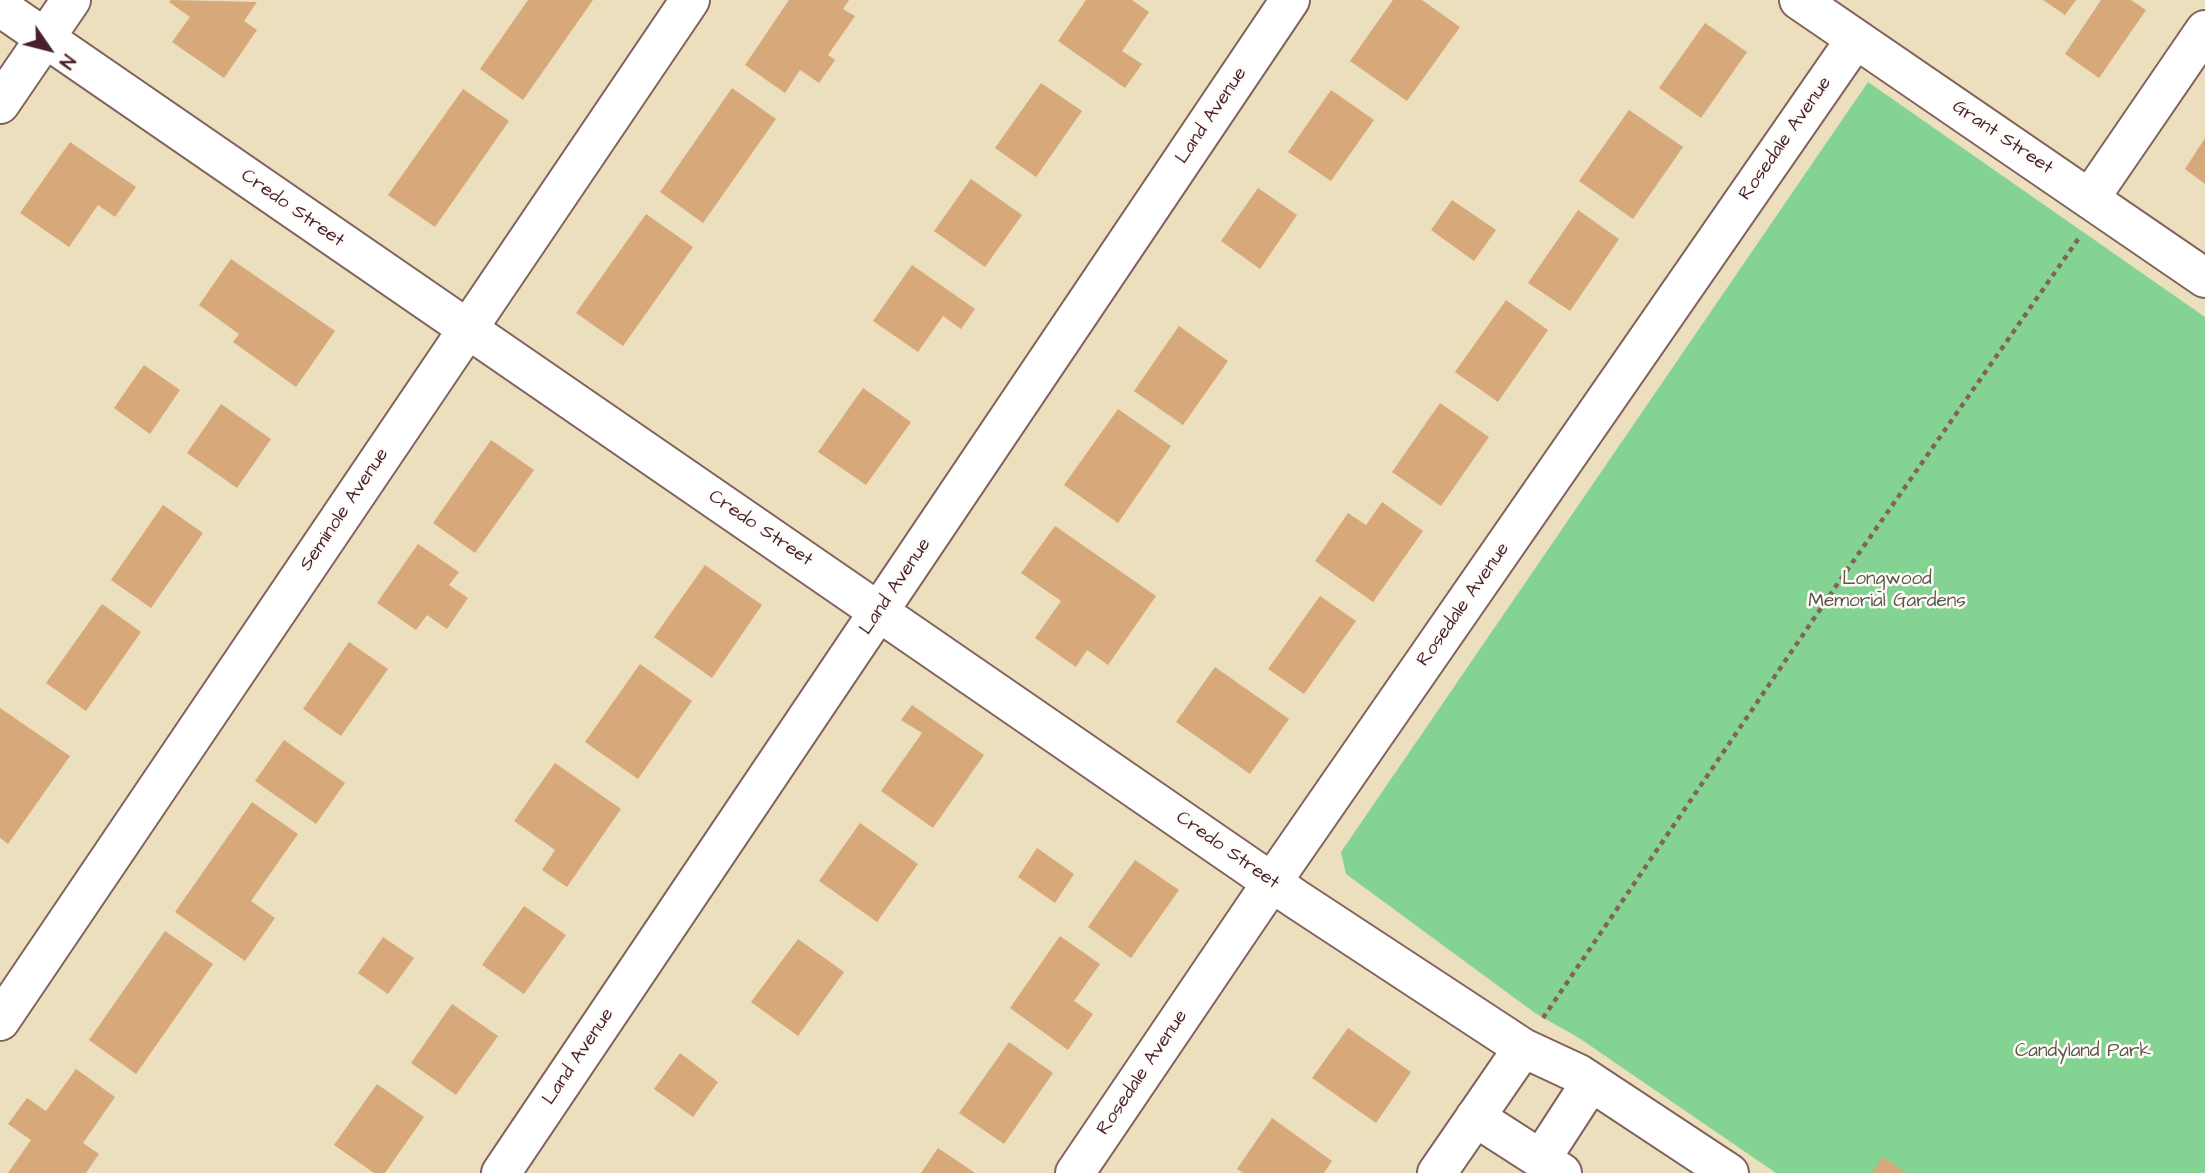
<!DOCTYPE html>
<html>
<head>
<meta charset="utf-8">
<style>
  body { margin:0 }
  #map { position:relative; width:2205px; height:1173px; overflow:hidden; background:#ecdfbd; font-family:"Architects Daughter",sans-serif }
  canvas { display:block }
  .north { position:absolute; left:14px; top:14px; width:70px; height:70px; -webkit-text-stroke:5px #fdfcf7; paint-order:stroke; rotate:125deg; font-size:19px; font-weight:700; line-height:28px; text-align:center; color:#4a1f2b }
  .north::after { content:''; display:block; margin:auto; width:24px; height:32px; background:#4a1f2b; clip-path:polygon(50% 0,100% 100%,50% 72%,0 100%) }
</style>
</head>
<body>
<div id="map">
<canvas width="2205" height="1173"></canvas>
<div class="north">N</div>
</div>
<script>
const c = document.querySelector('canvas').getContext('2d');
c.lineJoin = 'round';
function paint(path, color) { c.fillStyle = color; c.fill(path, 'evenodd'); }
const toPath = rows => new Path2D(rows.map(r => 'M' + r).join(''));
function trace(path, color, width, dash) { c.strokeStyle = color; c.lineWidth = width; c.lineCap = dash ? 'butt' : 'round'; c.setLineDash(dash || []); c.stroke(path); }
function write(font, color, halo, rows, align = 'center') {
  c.font = font + ' "Architects Daughter",sans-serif'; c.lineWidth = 5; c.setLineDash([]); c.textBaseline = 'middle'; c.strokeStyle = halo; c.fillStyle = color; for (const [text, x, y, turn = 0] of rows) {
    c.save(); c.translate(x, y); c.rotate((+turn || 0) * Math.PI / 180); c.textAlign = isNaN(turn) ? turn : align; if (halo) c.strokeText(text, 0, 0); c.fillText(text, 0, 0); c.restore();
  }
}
paint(toPath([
  [1868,82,2205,317,2205,1173,1776,1173,1579,1038,1535,1013,1346,874,1341,852]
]), '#85d392');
paint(toPath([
  [171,0,257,2,244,21,257,30,224,78,172,42,190,17,169,2],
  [528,0,593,0,523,100,480,69],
  [789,0,849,0,843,9,855,16,828,55,835,60,819,83,800,70,785,93,745,65],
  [1086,0,1132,0,1149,12,1122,51,1142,64,1125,88,1058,41],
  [1393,0,1422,0,1460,27,1407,101,1350,61],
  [2043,0,2076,0,2065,15],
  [2101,0,2131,0,2146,10,2099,78,2065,54],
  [1705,23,1747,52,1701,118,1659,88],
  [1041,83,1082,111,1036,177,995,148],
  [732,88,776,119,703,223,660,192],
  [463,89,509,121,435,227,388,195],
  [1331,90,1374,120,1331,181,1288,152],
  [1629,110,1683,147,1633,219,1579,181],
  [2205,138,2205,184,2185,169],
  [70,142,136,187,115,217,98,205,69,247,20,213],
  [971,179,1022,215,985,267,934,231],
  [1258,188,1297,215,1260,269,1221,241],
  [1452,200,1496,230,1474,261,1431,230],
  [1578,210,1619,239,1570,311,1528,283],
  [646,214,693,247,623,346,576,313],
  [231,259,335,331,296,387,233,342,239,334,199,305],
  [912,265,975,309,961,329,943,316,918,352,873,321],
  [1506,300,1548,330,1498,402,1455,372],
  [1179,326,1228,361,1183,425,1134,391],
  [144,365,180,390,150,434,114,408],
  [863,388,911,422,866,485,818,452],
  [1440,403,1489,437,1441,506,1392,472],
  [221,404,271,439,237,488,187,453],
  [1118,409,1171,446,1118,523,1064,485],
  [491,440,534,470,475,553,433,523],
  [1382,502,1423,531,1373,602,1315,561,1348,513,1366,525],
  [163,505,203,533,151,608,111,580],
  [1055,526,1156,596,1108,665,1087,650,1076,667,1035,638,1061,601,1021,573],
  [418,544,459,572,449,585,468,598,447,629,427,615,416,630,377,603],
  [705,565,762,605,712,678,654,637],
  [1320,596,1356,621,1304,694,1268,669],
  [102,604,141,632,86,711,46,683],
  [349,642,388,669,341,736,303,709],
  [640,664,692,701,638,779,585,742],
  [1215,667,1289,719,1250,774,1176,722],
  [912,705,984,755,933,828,881,791,922,733,901,720],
  [0,708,70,756,8,844,0,838],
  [284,740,345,783,316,824,255,781],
  [555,763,621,809,567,887,542,870,555,850,514,821],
  [252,802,298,834,251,901,275,918,245,961,175,912],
  [860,823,918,864,877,922,819,881],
  [1037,848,1074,874,1055,903,1018,877],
  [1135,860,1179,890,1131,958,1088,927],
  [524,906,566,935,524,994,482,965],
  [165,931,213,964,136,1074,89,1040],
  [1060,936,1100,964,1074,1001,1093,1014,1068,1050,1010,1008],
  [383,937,414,958,388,994,358,973],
  [798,939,844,972,798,1036,751,1002],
  [452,1004,498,1036,456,1095,411,1063],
  [1348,1028,1411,1072,1376,1123,1312,1078],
  [1009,1042,1053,1073,1004,1144,959,1113],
  [680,1053,718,1082,693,1117,654,1089],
  [76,1069,115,1097,83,1143,99,1154,86,1173,8,1173,31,1140,8,1124,27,1098,46,1111],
  [377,1084,424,1117,385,1173,374,1173,334,1145],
  [1272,1118,1332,1161,1324,1173,1243,1173,1237,1169],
  [938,1148,975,1173,921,1173],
  [1883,1157,1906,1173,1872,1173]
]), '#d7a879');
const minor = toPath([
  [1799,0,2205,278],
  [0,7,1296,899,1523,1048,1579,1074,1729,1173],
  [0,104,71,0],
  [2090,198,2205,30],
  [0,1021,690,0],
  [1475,1117,1562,1173],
  [1541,1159,1591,1082],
  [501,1173,1290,0],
  [1075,1173,1272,882,1855,40],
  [1437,1173,1523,1048]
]);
trace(minor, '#83625e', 42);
trace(toPath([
  [1543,1018,1836,586,2081,235]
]), '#83625e', 4.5, [5, 5]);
trace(minor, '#fff', 38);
write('19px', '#4a1f2b', '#fdfcf7', [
  ["Land Avenue",1212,116,-56],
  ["Grant Street",2002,138,34],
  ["Rosedale Avenue",1786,139,-55],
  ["Credo Street",292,209,35],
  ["Seminole Avenue",345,510,-56],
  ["Credo Street",760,529,34],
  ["Land Avenue",896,587,-56],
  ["Rosedale Avenue",1464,605,-55],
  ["Credo Street",1227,851,35],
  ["Land Avenue",579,1057,-56],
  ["Rosedale Avenue",1143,1073,-56]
]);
write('19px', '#5c554a', '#fdfcf7', [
  ["Longwood",1887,580],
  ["Memorial Gardens",1887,602],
  ["Candyland Park",2083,1052]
]);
</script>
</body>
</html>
